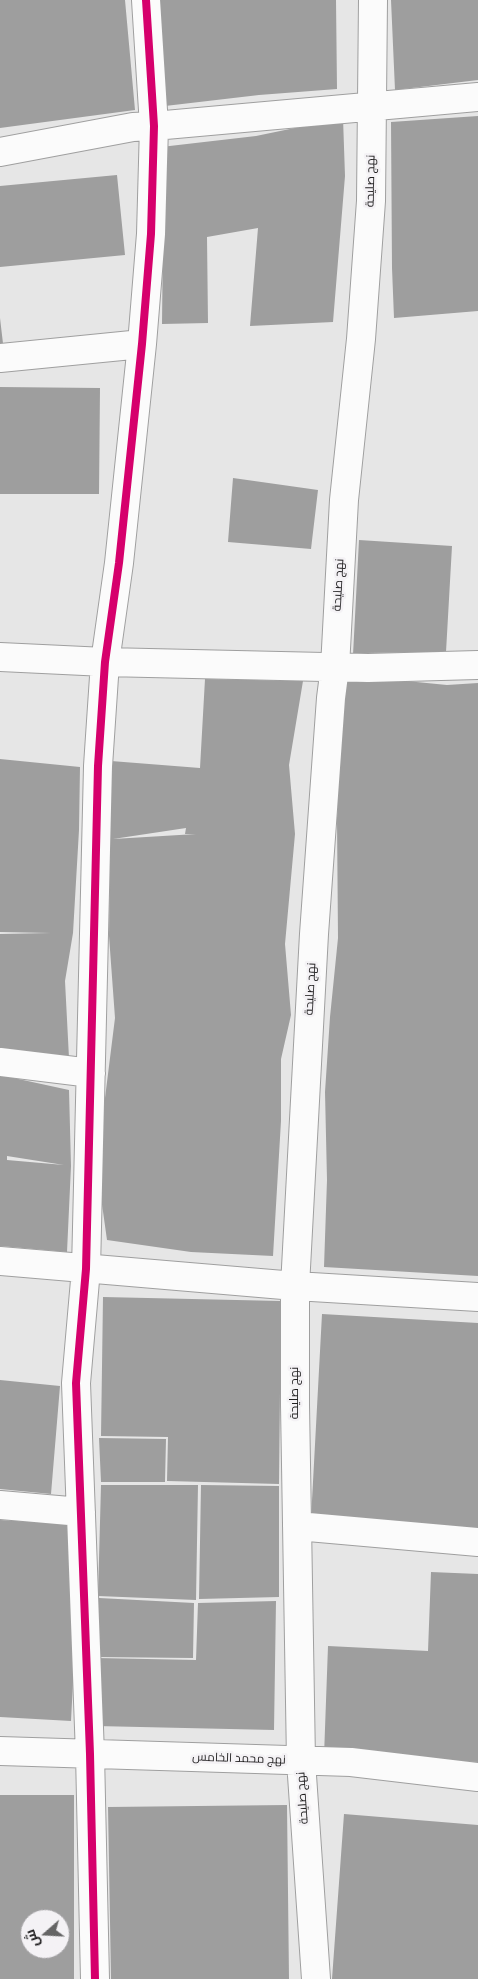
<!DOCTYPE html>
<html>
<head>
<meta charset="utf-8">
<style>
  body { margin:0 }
  #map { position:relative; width:478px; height:1979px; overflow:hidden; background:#e6e6e6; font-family:"Roboto Condensed",Cairo,sans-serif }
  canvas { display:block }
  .north { position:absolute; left:20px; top:1909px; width:50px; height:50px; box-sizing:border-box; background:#f4f2f5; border:1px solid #9f9ea0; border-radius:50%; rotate:251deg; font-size:14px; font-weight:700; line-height:20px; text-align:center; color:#201f20 }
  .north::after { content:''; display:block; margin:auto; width:18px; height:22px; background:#656565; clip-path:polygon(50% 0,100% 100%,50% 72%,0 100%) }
</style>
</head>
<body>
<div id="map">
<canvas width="478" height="1979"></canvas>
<div class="north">ش</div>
</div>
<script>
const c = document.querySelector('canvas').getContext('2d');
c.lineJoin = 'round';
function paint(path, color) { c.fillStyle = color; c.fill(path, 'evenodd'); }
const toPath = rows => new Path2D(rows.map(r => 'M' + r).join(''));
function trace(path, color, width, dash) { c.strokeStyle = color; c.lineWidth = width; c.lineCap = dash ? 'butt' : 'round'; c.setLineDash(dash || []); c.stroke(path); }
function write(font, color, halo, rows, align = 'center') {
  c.font = font + ' "Roboto Condensed",Cairo,sans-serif'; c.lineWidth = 5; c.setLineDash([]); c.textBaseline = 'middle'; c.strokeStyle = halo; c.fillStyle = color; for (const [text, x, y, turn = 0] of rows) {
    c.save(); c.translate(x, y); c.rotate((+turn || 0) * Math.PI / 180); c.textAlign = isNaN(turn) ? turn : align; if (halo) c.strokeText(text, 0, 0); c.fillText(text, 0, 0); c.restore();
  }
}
paint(toPath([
  [0,0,125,0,135,110,0,128],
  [159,0,336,0,337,89,259,95,165,106],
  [391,0,478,0,478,80,395,90],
  [478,116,478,311,394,318,392,268,391,122],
  [343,118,345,176,333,322,250,326,258,228,207,237,208,323,162,324,163,235,161,147,256,136],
  [117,175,125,255,0,267,0,186],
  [0,318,4,352,0,352],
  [0,387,100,388,99,494,0,494],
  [233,478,318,490,311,549,228,542],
  [359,540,452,546,446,652,365,653,353,655],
  [345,675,447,685,478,683,478,1276,324,1267,327,1180,325,1092,330,1017,338,938,337,818],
  [205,679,303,681,289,765,295,834,285,944,291,1015,281,1059,281,1121,273,1256,191,1252,107,1240,98,1176,104,1106,115,1018,109,936,111,761,200,768],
  [186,828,185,834,196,834,113,839],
  [0,759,80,767,79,830,73,933,65,981,69,1058,0,1050,0,934,51,933,0,932],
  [0,1075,69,1090,71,1166,67,1252,0,1246],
  [7,1156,64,1165,7,1160],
  [103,1297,281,1301,279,1484,167,1481,168,1437,101,1436],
  [322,1314,478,1323,478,1528,311,1519],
  [0,1380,60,1386,51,1494,0,1489],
  [99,1438,166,1439,165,1482,101,1482],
  [101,1485,198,1485,196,1600,98,1596],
  [201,1485,279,1486,279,1597,199,1599],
  [0,1520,81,1525,71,1721,0,1717],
  [431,1572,478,1574,478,1762,324,1756,328,1646,428,1651],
  [99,1598,194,1603,193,1658,97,1657],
  [276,1601,274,1730,96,1726,97,1658,196,1660,198,1603],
  [0,1795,74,1795,74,1979,0,1979],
  [30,1919,60,1919,60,1949,30,1949],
  [287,1805,289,1979,111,1979,108,1807],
  [344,1814,478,1825,478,1979,332,1979]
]), '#9e9e9e');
const minor = toPath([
  [0,152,133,127,154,126,478,97],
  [0,358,142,344],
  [0,657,105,662,368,668,478,665],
  [0,1062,91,1073],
  [0,1261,295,1286,478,1297],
  [0,1505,81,1512],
  [297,1526,478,1542],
  [0,1751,351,1762,478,1777],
  [95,1979,90,1754,76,1383,86,1269,98,766,105,662,119,563,142,344,151,234,154,126,146,0],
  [316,1979,301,1761,295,1405,295,1286,314,934,331,698,335,667,344,500,361,339,371,201,373,0]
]);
trace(minor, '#9f9f9f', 30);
trace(minor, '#fbfbfb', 28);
trace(toPath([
  [95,1979,90,1754,76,1383,86,1269,98,766,105,662,119,563,142,344,151,234,154,126,146,0]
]), '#d6006c', 8);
write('12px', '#201f20', '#f4f2f5', [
  ["نهج صليحة",371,181,-89],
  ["نهج صليحة",339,585,-87],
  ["نهج صليحة",311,989,-87],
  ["نهج صليحة",295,1393,-90],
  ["نهج محمد الخامس",239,1759,2],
  ["نهج صليحة",303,1798,-94]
]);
</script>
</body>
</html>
